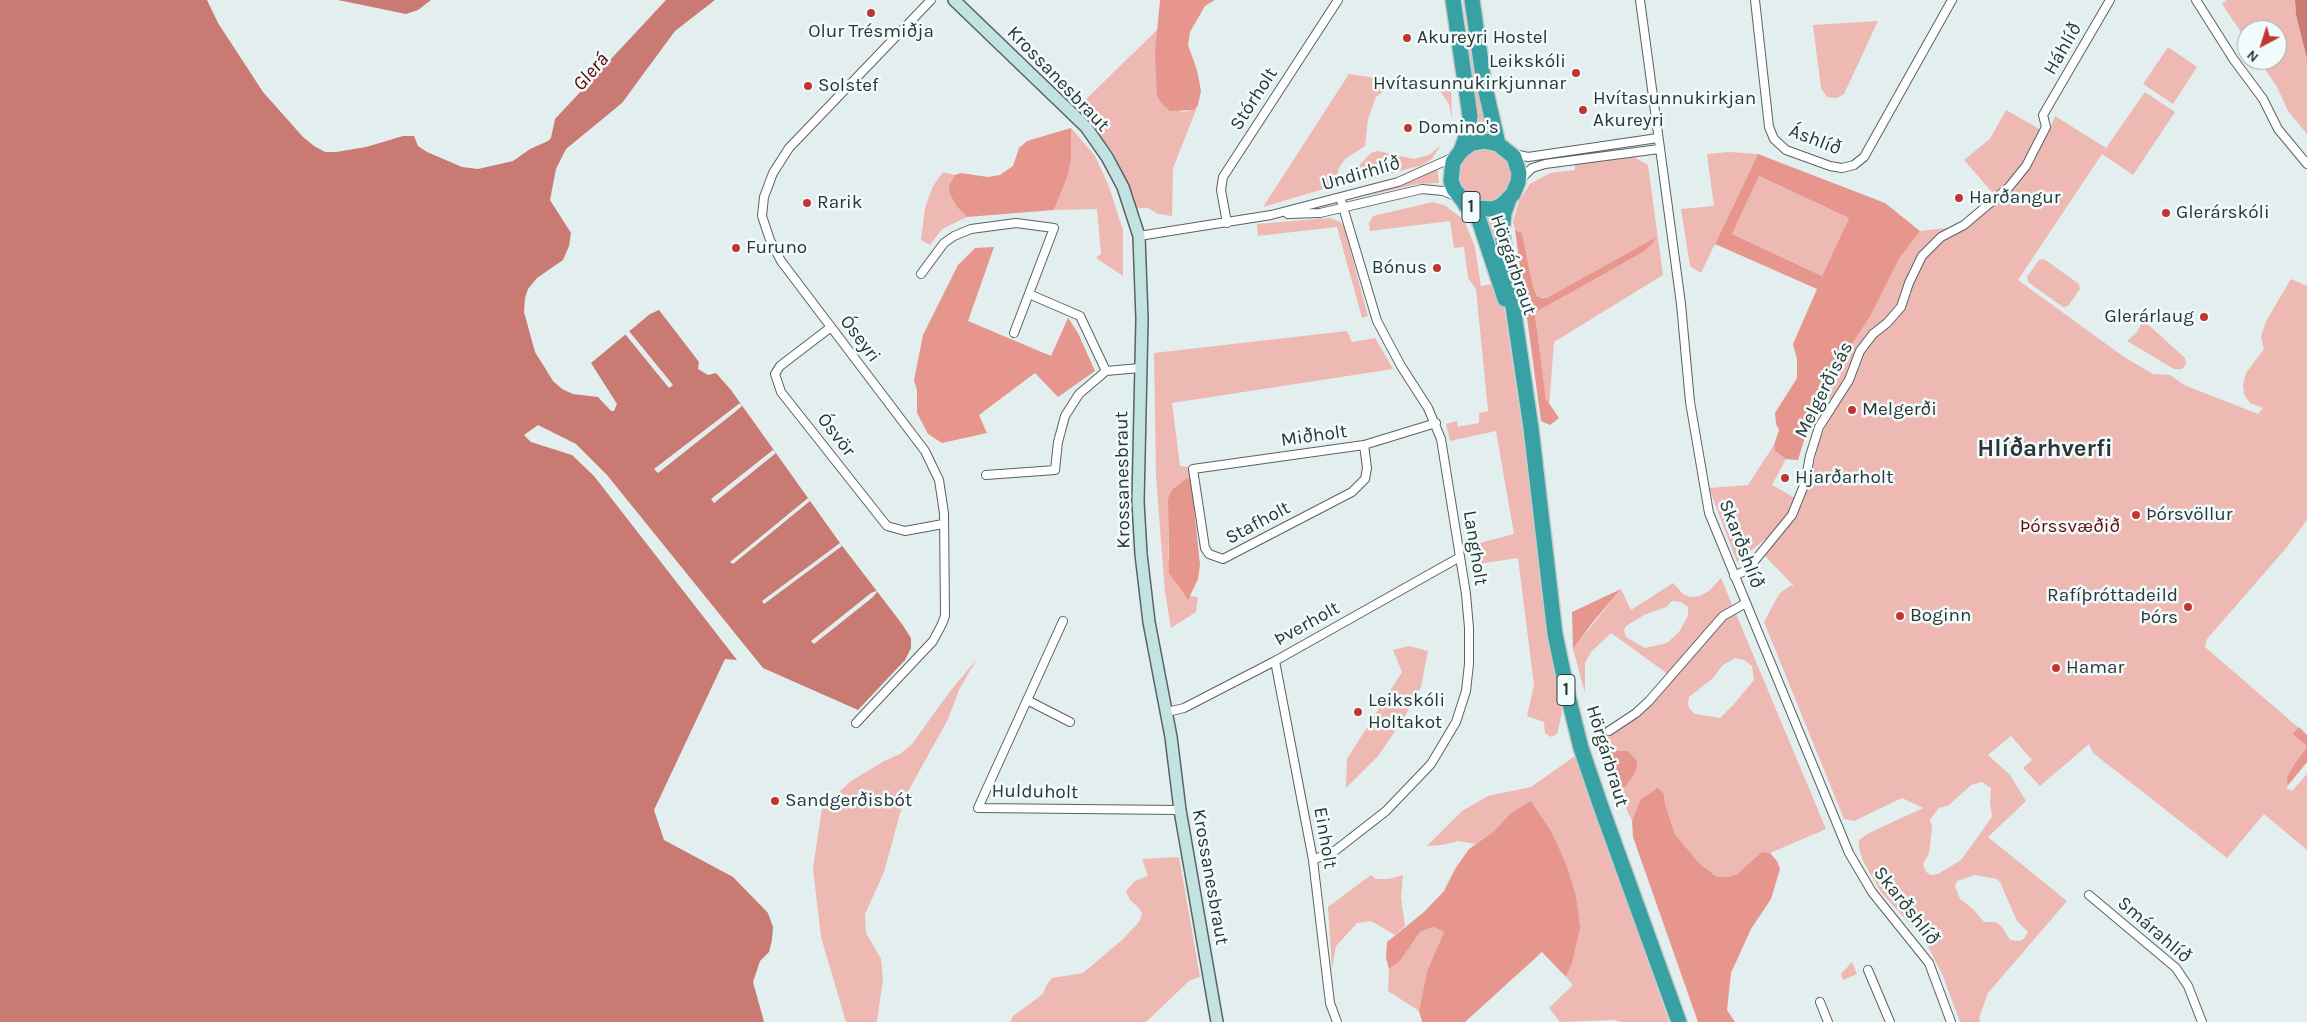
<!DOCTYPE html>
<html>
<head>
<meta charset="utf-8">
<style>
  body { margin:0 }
  #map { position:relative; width:2307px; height:1022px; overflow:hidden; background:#e3eeee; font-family:Karla,sans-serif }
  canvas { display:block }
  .north { position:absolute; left:2237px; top:20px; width:50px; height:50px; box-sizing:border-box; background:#f0fbfb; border:1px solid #a3abab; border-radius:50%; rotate:220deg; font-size:14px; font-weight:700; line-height:20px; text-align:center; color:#2f3434 }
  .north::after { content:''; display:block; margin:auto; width:18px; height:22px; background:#c43532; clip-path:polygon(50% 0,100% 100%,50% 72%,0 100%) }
</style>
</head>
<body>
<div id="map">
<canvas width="2307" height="1022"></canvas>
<div class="north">N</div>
</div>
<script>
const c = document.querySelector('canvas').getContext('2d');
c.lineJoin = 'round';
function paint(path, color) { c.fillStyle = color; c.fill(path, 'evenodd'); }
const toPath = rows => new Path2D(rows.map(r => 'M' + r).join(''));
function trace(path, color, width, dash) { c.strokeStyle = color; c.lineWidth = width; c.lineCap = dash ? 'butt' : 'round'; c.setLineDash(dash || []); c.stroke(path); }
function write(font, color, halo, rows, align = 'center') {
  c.font = font + ' Karla,sans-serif'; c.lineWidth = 5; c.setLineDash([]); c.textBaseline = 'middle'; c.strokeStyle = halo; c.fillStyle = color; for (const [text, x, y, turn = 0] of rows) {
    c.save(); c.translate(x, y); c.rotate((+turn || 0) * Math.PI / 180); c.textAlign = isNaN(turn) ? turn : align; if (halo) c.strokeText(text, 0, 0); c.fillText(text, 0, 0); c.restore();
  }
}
paint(toPath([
  [1464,0,1467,0,1487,130,1474,131,1477,116],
  [2227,0,2295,0,2296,15,2307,59,2307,134,2288,111,2277,87,2259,60,2277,60,2277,30,2247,30,2247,41,2222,4],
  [1878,21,1844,94,1837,98,1827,97,1821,88,1813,25],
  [1157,30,1157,96,1182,112,1194,110,1198,105,1173,168,1172,216,1158,214,1148,208,1136,208,1113,152,1077,108],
  [2168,47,2197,67,2173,104,2143,84],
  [1349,74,1403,82,1391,86,1376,97,1368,119,1365,146,1345,159,1339,168,1334,186,1263,207],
  [1416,81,1451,81,1452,119,1449,104,1441,92,1427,83],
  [2145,92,2175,112,2133,175,2102,154,2018,280,2124,357,2153,374,2170,375,2184,385,2258,414,2263,408,2250,403,2244,394,2243,385,2246,373,2264,349,2261,337,2266,321,2291,279,2307,286,2307,520,2287,547,2207,639,2205,647,2307,735,2307,762,2286,788,2292,791,2307,774,2307,850,2264,814,2227,858,2093,753,2089,744,2040,786,2023,768,2032,760,2011,736,1988,755,2010,775,2026,801,1988,837,2067,901,1988,993,1979,1018,1980,1022,1960,1022,1943,976,1926,942,1881,892,1863,861,1859,848,1859,840,1869,833,1923,808,1902,798,1854,821,1844,819,1764,622,1779,594,1791,585,1795,587,1764,555,1798,513,1810,484,1819,440,1837,403,1824,396,1831,381,1839,363,1870,317,1899,259,1920,231,1956,227,1997,198,1964,160,1990,139,2006,110,2048,134,2055,116,2106,148],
  [1982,782,1991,788,1990,803,1992,817,1961,860,1938,874,1931,875,1926,872,1923,864,1929,853,1932,828,1930,820,1935,813,1939,808,1949,805,1971,785],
  [1975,875,1997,879,2000,882,2017,921,2028,932,2024,939,2019,941,2010,940,2002,927,1996,922,1984,922,1973,909,1960,899,1955,886,1957,881],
  [1071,128,1095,156,1108,184,1123,230,1123,276,1096,258,1101,254,1097,209,1054,210,1068,175,1071,159],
  [1440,146,1432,159,1422,165,1350,185,1352,173,1371,153,1378,151,1414,159,1429,155],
  '1458 175a26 26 0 1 1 52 0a26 26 0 1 1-52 0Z',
  [1729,152,1758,154,1701,273,1690,266,1681,209,1714,206,1707,154],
  [1634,157,1648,165,1663,275,1554,342,1549,407,1546,399,1535,316,1546,298,1537,296,1533,287,1522,233,1515,230,1513,222,1519,201,1530,184,1550,173,1575,170,1575,162],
  [1437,168,1439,183,1417,184,1366,196,1416,180],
  [943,172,955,175,949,185,957,207,967,217,942,229,930,245,921,240,925,208,933,186],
  [1759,176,1849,218,1822,276,1732,234],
  [1433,202,1446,206,1464,220,1475,247,1481,286,1493,284,1500,295,1504,308,1543,567,1562,713,1557,734,1551,737,1545,733,1544,722,1527,716,1534,685,1518,558,1478,564,1476,544,1514,534,1496,431,1450,441,1446,424,1457,421,1458,427,1479,423,1479,413,1488,411,1476,289,1468,278,1464,247,1454,248,1450,221,1370,231,1369,223,1373,216],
  [1496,212,1505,286,1486,214],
  [1330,218,1340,222,1344,227,1368,316,1362,318,1337,227,1258,236,1257,224],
  [2044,259,2079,284,2080,289,2068,306,2063,307,2028,282,2027,277,2039,260],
  [2143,320,2185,358,2186,364,2182,369,2174,369,2127,341,2137,332],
  [1347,331,1352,342,1375,338,1393,369,1172,403,1180,466,1189,467,1191,479,1168,499,1168,557,1178,587,1188,599,1190,596,1198,597,1196,612,1171,628,1165,592,1156,477,1154,353],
  [1774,445,1775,451,1786,459,1772,485,1795,498,1786,517,1769,536,1737,562,1709,488,1748,485],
  [1721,578,1826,829,1770,853,1762,852,1737,874,1728,877,1717,877,1699,863,1675,834,1665,804,1664,794,1640,800,1632,821,1618,791,1624,788,1609,753,1604,762,1590,713,1608,727,1615,729,1672,677,1611,633,1591,652,1585,663,1585,693,1573,649,1621,589,1631,610,1673,583,1683,594,1690,597,1700,596,1709,591],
  [1672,601,1681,602,1688,607,1688,616,1679,632,1667,643,1645,648,1626,637,1624,630,1626,626,1644,615,1666,607],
  [1735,658,1744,660,1752,666,1754,680,1734,704,1720,718,1695,714,1689,708,1688,703,1689,697,1713,678,1723,665],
  [1409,646,1428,651,1421,687,1403,720,1378,756,1346,788,1347,759,1402,672,1393,650],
  [976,660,959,690,948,719,904,799,884,872,865,914,866,933,881,959,883,979,877,1022,846,1022,821,937,813,868,822,808,851,781,884,761,900,754,912,744,951,690],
  [1575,756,1599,821,1669,1022,1621,1022,1614,1020,1560,1022,1549,1008,1573,985,1566,977,1572,963,1511,813,1493,832,1476,844,1458,841,1442,845,1427,846,1462,811,1488,796,1531,787],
  [1179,857,1200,977,1189,981,1146,1022,1010,1022,1013,1016,1043,994,1046,986,1052,978,1083,973,1122,940,1139,922,1142,914,1140,909,1130,900,1126,891,1135,881,1148,876,1142,859],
  [1371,875,1376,879,1389,879,1403,875,1401,898,1405,926,1395,935,1371,921,1357,923,1336,946,1332,969,1328,907],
  [1433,927,1444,932,1427,971,1419,1011,1388,991,1389,969,1400,961,1420,932],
  [1852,962,1857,974,1843,980,1841,974]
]), '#eeb9b3');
paint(toPath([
  [1160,0,1215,0,1205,6,1190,32,1188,45,1197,70,1201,91,1198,105,1194,110,1170,111,1163,105,1157,96,1155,52],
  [1071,128,1071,159,1068,175,1054,210,967,217,957,207,950,194,949,185,955,175,961,173,988,177,1000,175,1013,166,1019,148,1027,141],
  [1758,154,1885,203,1920,231,1899,259,1870,317,1839,363,1824,396,1809,424,1798,460,1786,459,1775,451,1774,445,1779,430,1776,424,1775,413,1797,378,1797,359,1793,344,1817,289,1715,244],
  [1759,176,1849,218,1822,276,1732,234],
  [1515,230,1522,233,1533,287,1537,296,1542,298,1547,298,1655,238,1653,243,1643,252,1539,310,1535,315,1546,399,1559,418,1550,425,1541,421],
  [994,247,968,321,1051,356,1068,318,1078,333,1095,371,1058,397,1035,373,979,415,987,433,942,443,928,434,917,413,917,390,914,380,923,335,958,265,975,248],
  [1187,478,1191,479,1200,565,1198,579,1188,600,1169,573,1168,499,1172,490],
  [1621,589,1593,622,1573,649,1572,612],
  [2299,727,2307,735,2307,746,2293,734],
  [2307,747,2307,762,2288,785,2287,778,2292,768],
  [1617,751,1628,751,1637,761,1637,767,1633,776,1624,788,1618,791,1604,762,1609,753],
  [1658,788,1664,794,1665,804,1675,834,1699,863,1717,877,1728,877,1737,874,1762,852,1770,853,1777,861,1780,869,1771,899,1751,929,1731,973,1727,1010,1735,1022,1698,1022,1633,837,1632,821,1640,800],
  [1531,801,1552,833,1566,864,1576,896,1580,928,1572,963,1566,977,1542,952,1465,1022,1422,1022,1419,1011,1427,971,1444,932,1433,927,1420,932,1400,961,1389,969,1386,958,1387,942,1424,912,1444,891,1455,869,1469,849,1493,832,1511,813]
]), '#e6968d');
paint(toPath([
  [0,0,207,0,218,23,263,92,303,137,314,146,325,152,336,152,366,147,403,136,414,136,418,146,427,152,462,167,478,169,513,161,530,149,548,141,551,138,555,119,666,0,715,0,675,31,622,103,566,149,556,169,550,200,571,233,569,246,563,260,537,278,528,289,525,298,524,312,535,352,553,381,562,389,573,394,598,397,611,411,614,411,617,404,591,363,650,314,659,310,699,362,698,369,708,375,716,373,731,390,840,543,902,624,911,638,911,648,905,660,858,710,763,668,607,475,576,444,538,425,524,435,531,442,572,455,594,476,737,660,725,659,654,810,664,840,733,877,768,913,773,927,772,940,769,952,760,961,753,982,764,1022,0,1022],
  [338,0,431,0,418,10,406,14],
  [2295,0,2307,0,2307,59,2296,15]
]), '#c97b73');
paint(toPath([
  [629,331,673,385,669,388,625,334],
  [740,403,742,406,735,412,658,473,654,469],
  [773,450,776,453,714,503,711,499],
  [808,498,810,501,733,564,730,562],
  [840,543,842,546,764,604,762,601],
  [876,591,877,592,873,597,814,644,811,641,871,593]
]), '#e3eeee');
const street = toPath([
  [1640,0,1681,304,1690,402,1709,513,1849,853,1872,892,1929,963,1951,1022],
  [1755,0,1769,127,1774,139,1786,150,1830,166,1842,168,1854,165,1864,157,1952,0],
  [2196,0,2234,60,2263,99,2278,129,2307,164],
  [1514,154,1528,157,1658,138],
  [1520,180,1532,168,1545,164,1659,149],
  [1288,214,1320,213,1422,189,1443,191,1455,196],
  [1227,223,1221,190,1223,177,1338,0],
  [1139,236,1271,215,1398,182,1454,157],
  [921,274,944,243,954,236,971,229,1016,223,1054,228,1014,333],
  [1029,294,1080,316,1106,371],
  [831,327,780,366,775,374,781,392,887,526,905,531,943,524],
  [1364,445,1367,468,1365,479,1352,492,1223,559,1209,554,1205,548,1193,469,1364,445,1436,423],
  [986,475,1055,470,1058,442,1065,416,1079,394,1106,371,1140,368],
  [1734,576,1747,570,1792,515,1805,483,1810,456,1819,427,1849,380,1860,351,1873,334,1887,323,1901,307,1909,283,1922,256,1941,237,1964,225,2009,187,2026,166,2046,127,2043,115,2110,0],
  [1063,621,978,808,1180,810],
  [1275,661,1313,860,1330,1003,1337,1022],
  [1027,700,1070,722],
  [1167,712,1184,708,1275,661,1460,557],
  [856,723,933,641,942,624,945,616,944,513,939,480,925,451,781,261,770,240,762,216,764,197,773,173,789,148,931,0],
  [1609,731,1636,713,1649,701,1723,616,1746,603],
  [1313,860,1336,850,1386,811,1431,764,1456,722,1466,691,1469,664,1469,628,1466,594,1441,439,1428,408,1401,366,1377,321,1340,197],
  [2089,895,2176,968,2188,986,2202,1022],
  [1868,970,1890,1022],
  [1820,1002,1828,1022]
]);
const secondary = toPath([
  [954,0,1086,127,1107,157,1123,187,1139,236,1142,319,1138,502,1141,554,1149,622,1171,737,1180,810,1217,1022]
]);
const highway = toPath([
  [1453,0,1470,116,1467,134,1461,151],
  [1472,0,1484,83,1498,144,1514,157,1519,173,1518,182,1513,194,1502,205,1493,209,1474,208,1465,203,1454,189,1451,181,1453,162,1461,151,1472,143,1485,141,1498,144],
  [1509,199,1504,213,1502,232,1531,428,1555,634,1568,696,1581,748,1600,804,1679,1022],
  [1465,204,1479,220,1505,299]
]);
trace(street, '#596363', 10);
trace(secondary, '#596363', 14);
trace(highway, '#c9caca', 18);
trace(street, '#fff', 8);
trace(secondary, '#c3e3e3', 11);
trace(highway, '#38a1a3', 15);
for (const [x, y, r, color] of [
  [871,13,5,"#c43532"],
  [1407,38,5,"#c43532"],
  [1576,73,5,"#c43532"],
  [808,86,5,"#c43532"],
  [1583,110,5,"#c43532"],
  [1408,128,5,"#c43532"],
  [1959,198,5,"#c43532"],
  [807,203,5,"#c43532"],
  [2166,213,5,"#c43532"],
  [736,248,5,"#c43532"],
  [1437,268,5,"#c43532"],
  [2204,317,5,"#c43532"],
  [1852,410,5,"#c43532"],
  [1785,478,5,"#c43532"],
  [2136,515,5,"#c43532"],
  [2188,607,5,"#c43532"],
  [1900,616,5,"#c43532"],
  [2056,668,5,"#c43532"],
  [1358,712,5,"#c43532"],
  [775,801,5,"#c43532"]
]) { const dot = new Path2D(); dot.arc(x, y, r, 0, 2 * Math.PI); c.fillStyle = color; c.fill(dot); trace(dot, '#f0fbfb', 2); }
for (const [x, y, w] of [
  [1471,207,18],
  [1566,690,18]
]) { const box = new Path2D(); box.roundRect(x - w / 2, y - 15.5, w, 31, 4); c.fillStyle = '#f0fbfb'; c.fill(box); trace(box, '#2f3434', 1); }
write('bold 18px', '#2f3434', null, [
  ["1",1471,207],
  ["1",1566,690]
]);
write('19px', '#2f3434', '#f0fbfb', [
  ["Olur Trésmiðja",871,32,"center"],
  ["Akureyri Hostel",1417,38],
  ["Leikskóli",1566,62,"right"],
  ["Hvítasunnukirkjunnar",1566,84,"right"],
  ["Solstef",818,86],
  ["Hvítasunnukirkjan",1593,99],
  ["Akureyri",1593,121],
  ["Domino's",1418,128],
  ["Harðangur",1969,198],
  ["Rarik",817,203],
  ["Glerárskóli",2176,213],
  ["Furuno",746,248],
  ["Bónus",1427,268,"right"],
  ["Glerárlaug",2194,317,"right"],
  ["Melgerði",1862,410],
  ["Hjarðarholt",1795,478],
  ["Þórsvöllur",2146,515],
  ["Rafíþróttadeild",2178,596,"right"],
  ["Þórs",2178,618,"right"],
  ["Boginn",1910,616],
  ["Hamar",2066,668],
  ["Leikskóli",1368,701],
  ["Holtakot",1368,723],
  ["Sandgerðisbót",785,801]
], 'left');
write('19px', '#2f3434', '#f0fbfb', [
  ["Háhlíð",2063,49,-60],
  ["Krossanesbraut",1058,79,46],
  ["Stórholt",1254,99,-57],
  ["Áshlíð",1815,140,21],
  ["Undirhlíð",1361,174,-16],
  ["Hörgárbraut",1513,265,71],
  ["Óseyri",860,339,53],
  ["Melgerðisás",1824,390,-63],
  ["Ósvör",836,435,52],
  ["Miðholt",1314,436,-8],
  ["Krossanesbraut",1123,480,-91],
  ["Stafholt",1258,523,-28],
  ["Skarðshlíð",1741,544,69],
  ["Langholt",1475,548,81],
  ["Þverholt",1307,624,-29],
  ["Hörgárbraut",1607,756,73],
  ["Hulduholt",1035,792,1],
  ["Einholt",1325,838,80],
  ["Krossanesbraut",1210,877,80],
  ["Skarðshlíð",1906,906,52],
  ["Smárahlíð",2154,930,41]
]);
write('19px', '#69070c', '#f0fbfb', [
  ["Þórssvæðið",2070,527]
]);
write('italic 20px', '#620005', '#f0fbfb', [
  ["Glerá",591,72,-49]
]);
write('bold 24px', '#2f3434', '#f0fbfb', [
  ["Hlíðarhverfi",2045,449]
]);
</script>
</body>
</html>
